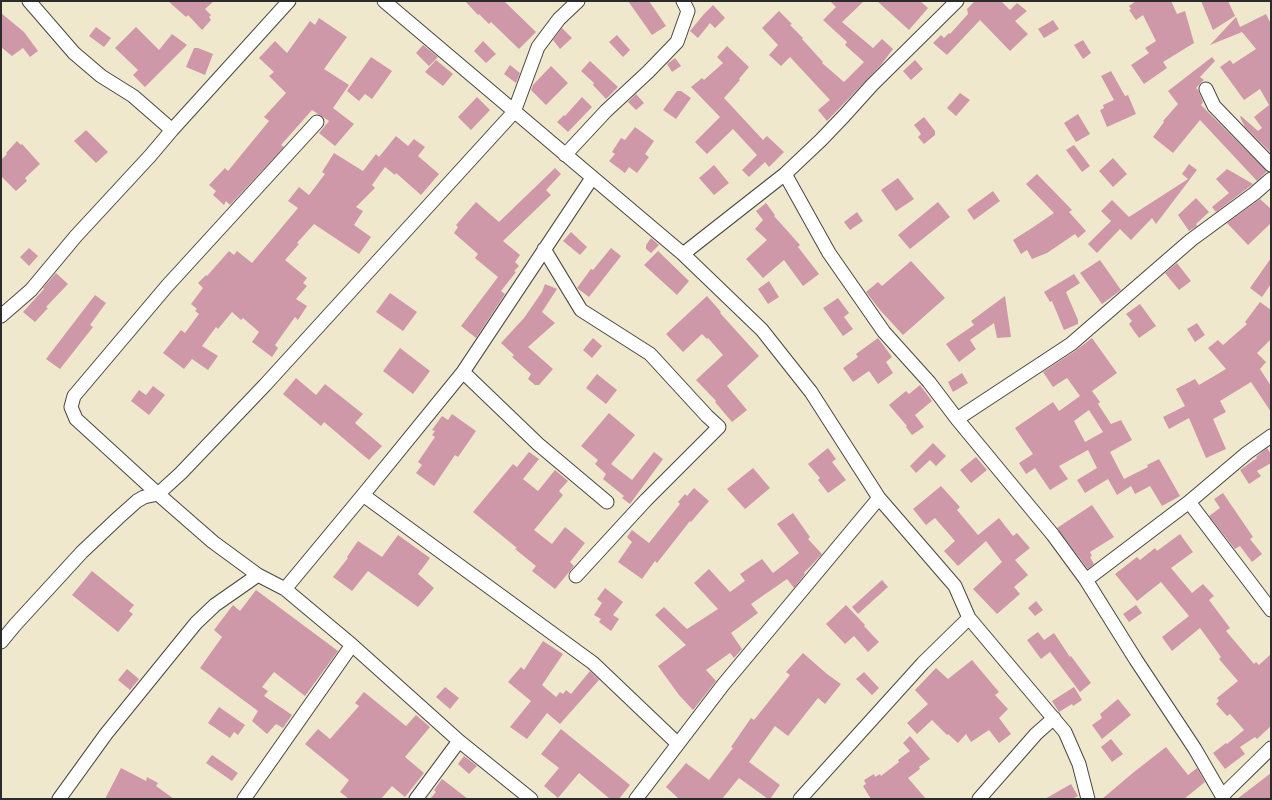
<!DOCTYPE html>
<html>
<head>
<meta charset="utf-8">
<style>
  body { margin:0 }
  #map { position:relative; width:1272px; height:800px; overflow:hidden; background:#f0e8cd; font-family:Sriracha,sans-serif }
  canvas { display:block }
  .frame { position:absolute; inset:0; border:2px solid #2b2b2b; pointer-events:none }
</style>
</head>
<body>
<div id="map">
<canvas width="1272" height="800"></canvas>
<div class="frame"></div>
</div>
<script>
const c = document.querySelector('canvas').getContext('2d');
c.lineJoin = 'round';
function paint(path, color) { c.fillStyle = color; c.fill(path, 'evenodd'); }
const toPath = rows => new Path2D(rows.map(r => 'M' + r).join(''));
function trace(path, color, width, dash) { c.strokeStyle = color; c.lineWidth = width; c.lineCap = dash ? 'butt' : 'round'; c.setLineDash(dash || []); c.stroke(path); }
paint(toPath([
  [168,1,214,1,205,9,211,15,209,17,211,20,202,30,188,15,186,17],
  [465,1,504,1,536,32,519,49,491,22,489,24,479,14,478,15],
  [628,1,649,1,666,26,652,35],
  [830,1,864,1,842,22,873,48,882,39,893,49,881,65,827,121,818,110,830,100,790,57,781,66,769,55,778,45,762,28,779,11,792,24,790,25,803,38,802,39,823,62,822,63,844,82,864,62,845,45,847,42,823,20,836,7],
  [877,1,920,1,928,8,909,30],
  [975,1,1001,1,1010,10,1017,3,1027,11,1015,21,1028,34,1010,51,980,20,947,55,933,43,941,35,944,38,949,33,950,34,968,14,967,9],
  [1136,1,1171,1,1177,14,1185,11,1194,43,1163,62,1167,68,1144,84,1131,65,1149,53,1145,48,1156,41,1143,15,1136,20,1129,10,1131,9,1129,6],
  [1201,1,1228,1,1235,16,1213,30],
  [713,5,725,18,715,28,710,23,698,38,690,31,704,14],
  [1,13,24,32,38,51,30,57,23,48,12,56,1,47],
  [1266,14,1271,24,1271,153,1245,127,1240,117,1241,116,1258,131,1262,128,1254,117,1269,105,1260,89,1244,100,1220,67,1230,60,1233,64,1256,49,1242,32,1210,45,1236,17,1240,27],
  [319,18,347,37,324,69,349,85,333,108,354,124,335,146,319,133,329,121,312,110,281,145,284,147,243,191,230,205,226,201,224,205,213,195,216,191,209,185,225,168,228,171,269,121,264,117,286,93,269,76,274,72,259,58,275,41,287,53,310,21,315,25],
  [1053,20,1059,29,1044,38,1038,29],
  [96,27,111,38,104,47,89,36],
  [136,27,159,50,172,34,187,45,145,87,133,75,138,70,115,48],
  [562,28,572,38,560,49,553,40],
  [617,35,630,50,623,57,609,42],
  [1083,40,1091,53,1083,59,1074,45],
  [483,41,496,54,486,63,474,51],
  [423,45,438,57,429,66,416,53],
  [727,46,749,67,739,79,740,80,724,98,763,140,767,136,784,152,769,167,765,162,749,177,742,170,757,155,733,129,707,154,695,142,720,117,691,87,702,78,704,80,723,63,717,57],
  [194,48,198,48,213,54,205,75,186,67],
  [371,57,392,71,372,99,365,94,359,101,347,91],
  [1212,57,1215,61,1200,77,1204,80,1196,88,1198,90,1203,102,1201,105,1267,171,1257,181,1200,120,1173,153,1153,137,1164,122,1163,121,1178,104,1168,91],
  [675,58,681,66,672,72,667,64],
  [436,60,453,74,443,86,425,72],
  [915,60,923,69,911,80,903,71],
  [590,61,618,87,606,99,593,85,594,83,581,71],
  [510,65,520,73,516,83,504,74],
  [551,66,568,83,546,105,531,90,533,85],
  [1111,71,1125,96,1128,95,1136,114,1107,127,1100,110,1104,108,1103,105,1114,100,1101,76],
  [677,91,681,91,691,98,676,119,663,110],
  [960,93,970,100,956,116,947,108],
  [636,94,644,103,636,110,628,102],
  [477,97,490,110,471,130,458,117],
  [582,97,592,107,568,132,557,122,564,115,565,116],
  [1078,114,1090,134,1076,142,1064,123],
  [924,117,935,131,935,135,924,144,918,137,921,134,914,125],
  [635,127,654,141,645,154,649,157,637,173,629,167,625,173,609,161,615,154,612,152,621,138,625,140],
  [86,130,108,152,96,163,74,141],
  [396,136,408,146,414,139,425,147,418,156,439,174,421,195,396,173,395,175,385,167,372,185,375,188,356,207,363,211,354,225,371,237,359,254,314,224,297,243,299,244,285,260,307,278,303,283,307,286,296,299,307,306,298,320,295,317,275,345,278,348,272,357,252,342,259,332,243,318,241,320,232,312,218,329,216,327,202,346,218,356,208,370,192,359,184,369,163,353,181,330,185,333,199,314,195,311,197,309,191,304,203,288,198,283,206,275,207,276,229,251,234,255,237,251,252,263,298,208,288,201,299,187,309,195,325,174,322,172,334,153,363,171,376,154,379,157],
  [17,141,21,145,22,144,40,164,25,178,27,181,16,191,1,176,1,160,7,154,6,153],
  [1074,145,1090,166,1082,172,1066,150],
  [1113,158,1127,174,1113,187,1099,171],
  [1189,164,1197,170,1156,224,1152,218,1131,240,1120,229,1097,253,1088,244,1111,221,1101,211,1112,200,1129,217,1188,179,1182,174],
  [714,165,729,183,714,195,699,178],
  [555,168,561,174,546,190,551,195,503,241,520,255,515,262,519,266,514,271,516,272,501,291,505,294,476,338,461,326,498,277,475,258,478,254,454,233,458,227,456,225,476,202,499,222],
  [1227,169,1253,184,1216,212,1212,207,1229,193,1216,179],
  [1037,174,1072,210,1069,212,1086,231,1078,238,1075,234,1047,253,1032,259,1027,250,1021,254,1013,240,1032,228,1054,213,1026,184],
  [898,178,914,199,896,211,881,190],
  [993,191,1000,201,974,220,967,210],
  [1196,198,1209,212,1196,224,1197,226,1189,231,1178,215],
  [1260,199,1271,209,1271,223,1248,245,1227,223],
  [938,202,950,217,910,249,898,235],
  [766,203,775,215,774,216,800,245,798,247,819,274,803,286,784,260,763,278,746,259,767,240,755,229,763,220,756,211],
  [857,212,863,221,850,230,844,222],
  [571,232,587,247,580,255,563,241],
  [651,238,659,245,651,253,646,249,646,245],
  [29,248,38,256,29,266,20,257],
  [611,248,621,256,589,297,577,288,591,269,593,270],
  [658,251,689,281,677,295,644,265],
  [1271,258,1271,284,1262,297,1250,288],
  [1100,260,1121,290,1102,304,1080,273],
  [911,261,945,298,903,335,880,310,866,292,878,282,882,286],
  [1177,263,1191,281,1179,290,1165,273],
  [56,273,68,284,46,307,48,308,35,322,23,312,44,289,43,288],
  [1074,274,1080,283,1066,292,1078,320,1078,324,1064,330,1052,301,1050,302,1044,292],
  [769,281,779,297,768,304,758,289],
  [545,284,557,289,542,312,555,323,528,347,553,369,539,385,535,385,528,379,531,374,512,357,514,355,501,343,524,318,542,292],
  [390,293,417,312,403,331,376,312],
  [95,295,106,303,90,325,93,327,60,369,46,359],
  [707,296,721,312,720,313,759,356,727,386,747,410,732,422,715,402,716,401,696,380,723,355,708,338,707,339,702,334,683,352,666,334],
  [1005,296,1011,337,997,338,994,323,970,340,976,349,959,362,946,344,974,325,971,321],
  [838,298,849,313,844,317,853,329,843,336,823,308],
  [1260,302,1271,310,1271,339,1257,353,1266,362,1260,369,1271,386,1271,412,1251,382,1220,401,1226,412,1213,419,1226,449,1206,458,1189,418,1169,429,1163,417,1185,406,1176,389,1195,379,1199,385,1226,369,1208,348,1218,340,1223,345,1247,324,1245,322],
  [1140,304,1156,326,1139,338,1129,324,1132,321,1126,314],
  [1197,323,1205,335,1195,342,1187,329],
  [593,338,602,346,592,358,583,350],
  [878,338,892,357,886,362,893,373,878,384,869,371,853,382,843,368,858,357,856,354],
  [1092,338,1117,373,1092,391,1100,402,1098,404,1111,424,1121,420,1132,440,1110,452,1124,479,1148,467,1147,465,1159,459,1180,496,1162,506,1150,486,1135,494,1131,486,1117,495,1108,479,1085,493,1077,480,1097,468,1088,450,1059,466,1068,479,1050,490,1035,468,1026,474,1019,463,1033,454,1015,428,1053,402,1059,411,1080,396,1067,378,1053,387,1043,372,1075,351],
  [1089,410,1103,432,1085,442,1074,421],
  [400,348,430,371,413,394,383,371],
  [962,373,968,383,953,392,948,382],
  [597,374,617,390,606,404,586,388],
  [296,378,316,395,325,384,363,414,355,423,382,446,369,460,324,422,321,426,283,394],
  [920,385,932,401,915,415,924,427,912,435,906,427,907,426,889,405,906,391,909,394],
  [153,386,165,395,149,415,131,401,139,390,146,395],
  [609,413,635,435,611,464,632,480,654,452,663,459,630,504,622,498,624,496,603,479,606,474,595,464,598,460,581,446],
  [452,414,476,431,458,457,455,455,434,486,416,473,422,465,418,462,435,437,432,435,435,431,432,430,442,416,448,420],
  [933,443,946,456,936,466,930,460,916,473,910,466],
  [828,448,836,459,832,462,846,480,828,493,818,480,820,478,808,464],
  [1267,448,1271,454,1271,463,1257,471,1261,476,1249,484,1240,470,1257,458,1256,457],
  [529,452,539,459,523,479,538,491,555,470,568,481,559,491,563,495,534,530,552,544,565,527,585,543,570,562,574,566,555,589,532,571,536,566,515,549,517,548,473,512,513,464,517,467],
  [976,457,987,470,971,483,960,470],
  [753,468,770,488,745,509,727,489],
  [941,486,960,507,957,510,978,535,999,518,1013,536,1017,533,1030,548,1015,560,1028,575,1014,587,1020,594,997,614,973,589,1002,562,986,541,958,566,944,551,955,541,935,518,926,525,913,509],
  [694,488,709,501,691,522,690,521,657,563,655,561,642,579,618,562,632,542,627,537,632,530,649,543,680,504,678,502,685,494,687,496],
  [1223,493,1253,537,1250,539,1262,554,1252,562,1240,546,1235,549,1209,516,1220,508,1214,499],
  [1092,505,1114,537,1090,552,1092,556,1090,557,1094,564,1088,569,1057,528],
  [793,513,810,537,808,539,822,554,804,573,805,574,794,588,787,579,751,604,758,613,731,633,742,649,734,658,730,653,706,670,716,681,693,710,679,695,658,666,686,645,655,615,664,607,687,629,718,609,694,583,709,569,730,592,745,581,740,574,762,559,773,573,799,553,777,524],
  [1180,534,1193,552,1171,568,1192,593,1203,584,1214,596,1209,600,1230,628,1226,631,1254,664,1256,662,1259,665,1271,654,1271,726,1257,739,1255,737,1240,747,1245,754,1225,769,1213,753,1226,743,1227,744,1244,730,1230,714,1227,716,1216,704,1219,701,1217,698,1238,681,1219,659,1221,657,1200,628,1172,651,1162,637,1189,616,1161,582,1137,601,1115,574,1137,557,1140,560,1155,548,1157,551],
  [398,535,430,558,418,574,434,588,418,607,368,571,352,591,333,577,348,558,347,557,358,541,382,557],
  [92,571,134,605,129,611,133,614,118,632,72,595],
  [882,580,888,587,858,614,852,607],
  [605,588,623,602,613,615,619,619,611,631,599,622,601,619,594,615,602,603,597,599],
  [256,590,338,651,305,696,274,672,262,687,268,691,264,696,292,715,283,728,276,724,267,734,252,721,258,711,200,668,222,637,214,630,233,605,240,611],
  [1036,601,1043,610,1035,616,1028,608],
  [846,605,865,625,864,626,879,642,868,652,854,636,845,644,826,624],
  [1136,605,1142,613,1129,622,1123,614],
  [1038,632,1044,640,1054,633,1070,657,1071,656,1091,683,1080,692,1050,652,1041,659,1027,640],
  [543,641,563,654,542,685,556,697,560,692,563,694,566,690,571,694,590,671,599,680,560,724,547,713,527,739,510,727,531,701,508,682,521,667,524,670],
  [803,653,827,674,841,684,825,704,818,698,788,736,775,726,749,762,780,785,770,799,768,799,739,778,722,799,679,799,666,787,686,763,709,780,733,748,731,747,751,718,754,720,790,675,786,672],
  [972,660,999,692,995,695,1008,709,999,718,1011,734,999,743,989,730,971,742,966,734,958,743,948,734,947,735,932,720,917,734,907,723,928,704,915,690,936,668,948,679],
  [127,669,139,679,130,690,118,680],
  [864,672,879,688,872,695,856,679],
  [445,687,459,698,450,709,436,697],
  [1074,687,1082,700,1073,706,1072,704,1059,712,1052,701],
  [364,692,406,726,416,715,430,727,405,757,424,773,405,797,392,786,381,799,349,799,340,792,349,780,305,744,318,729,330,739,359,706,355,703],
  [1118,699,1131,715,1102,739,1092,725,1102,718,1100,714],
  [219,707,245,725,238,735,234,732,230,738,208,723],
  [561,729,630,785,619,799,610,799,579,773,558,798,544,786,559,768,541,754],
  [910,736,930,759,919,767,920,769,908,778,926,799,871,799,863,786,866,784,864,780,874,774,875,777,880,774,881,776,899,762,898,760,910,751,903,743],
  [1111,739,1123,754,1112,762,1101,747],
  [1166,747,1188,775,1197,768,1205,782,1184,799,1102,799,1134,772],
  [212,755,238,773,232,781,206,763],
  [464,756,477,766,469,774,458,764],
  [121,768,146,781,147,777,158,783,156,786,174,799,105,799],
  [1271,773,1271,799,1237,799],
  [442,779,468,799,430,799,436,792,434,790],
  [1071,784,1078,796,1072,799,1045,799]
]), '#cf98a8');
const minor = toPath([
  [29,1,74,53,101,76,133,96,172,130],
  [384,1,683,254,762,330,811,392,879,498,955,586,969,618,1065,732,1079,764,1088,799],
  [957,1,872,85,844,116,821,140,785,174,829,253,884,332,929,382,957,419,1053,535,1086,580,1136,660,1195,749,1224,799],
  [1206,89,1214,106,1271,165],
  [317,122,167,286,74,396,71,407,76,419,158,494,213,542,258,575,285,589,352,645,459,741,531,799],
  [565,155,606,111,648,72,677,42,688,11,683,1],
  [544,249,581,310,650,354,707,416,719,427,646,500,576,576],
  [683,254,785,174],
  [1,316,31,290,76,236,150,156,172,130,289,1],
  [463,372,538,444,607,502],
  [957,419,1071,344,1191,240,1255,193,1271,179],
  [363,495,593,663,678,744],
  [1189,502,1271,610],
  [1086,580,1189,502,1247,453,1271,436],
  [285,589,363,495,463,372,592,178],
  [1,642,15,625,82,552,118,518,137,501,144,497,158,494,181,473,265,385,514,112,538,47,559,19,578,1],
  [1222,796,1271,748],
  [59,799,106,734,196,623,215,605,258,575],
  [244,799,352,645],
  [416,799,459,741],
  [636,799,723,685,879,498],
  [800,799,923,663,969,618],
  [979,799,1036,734,1054,718]
]);
trace(minor, '#494743', 15);
trace(minor, '#fff', 13);
</script>
</body>
</html>
